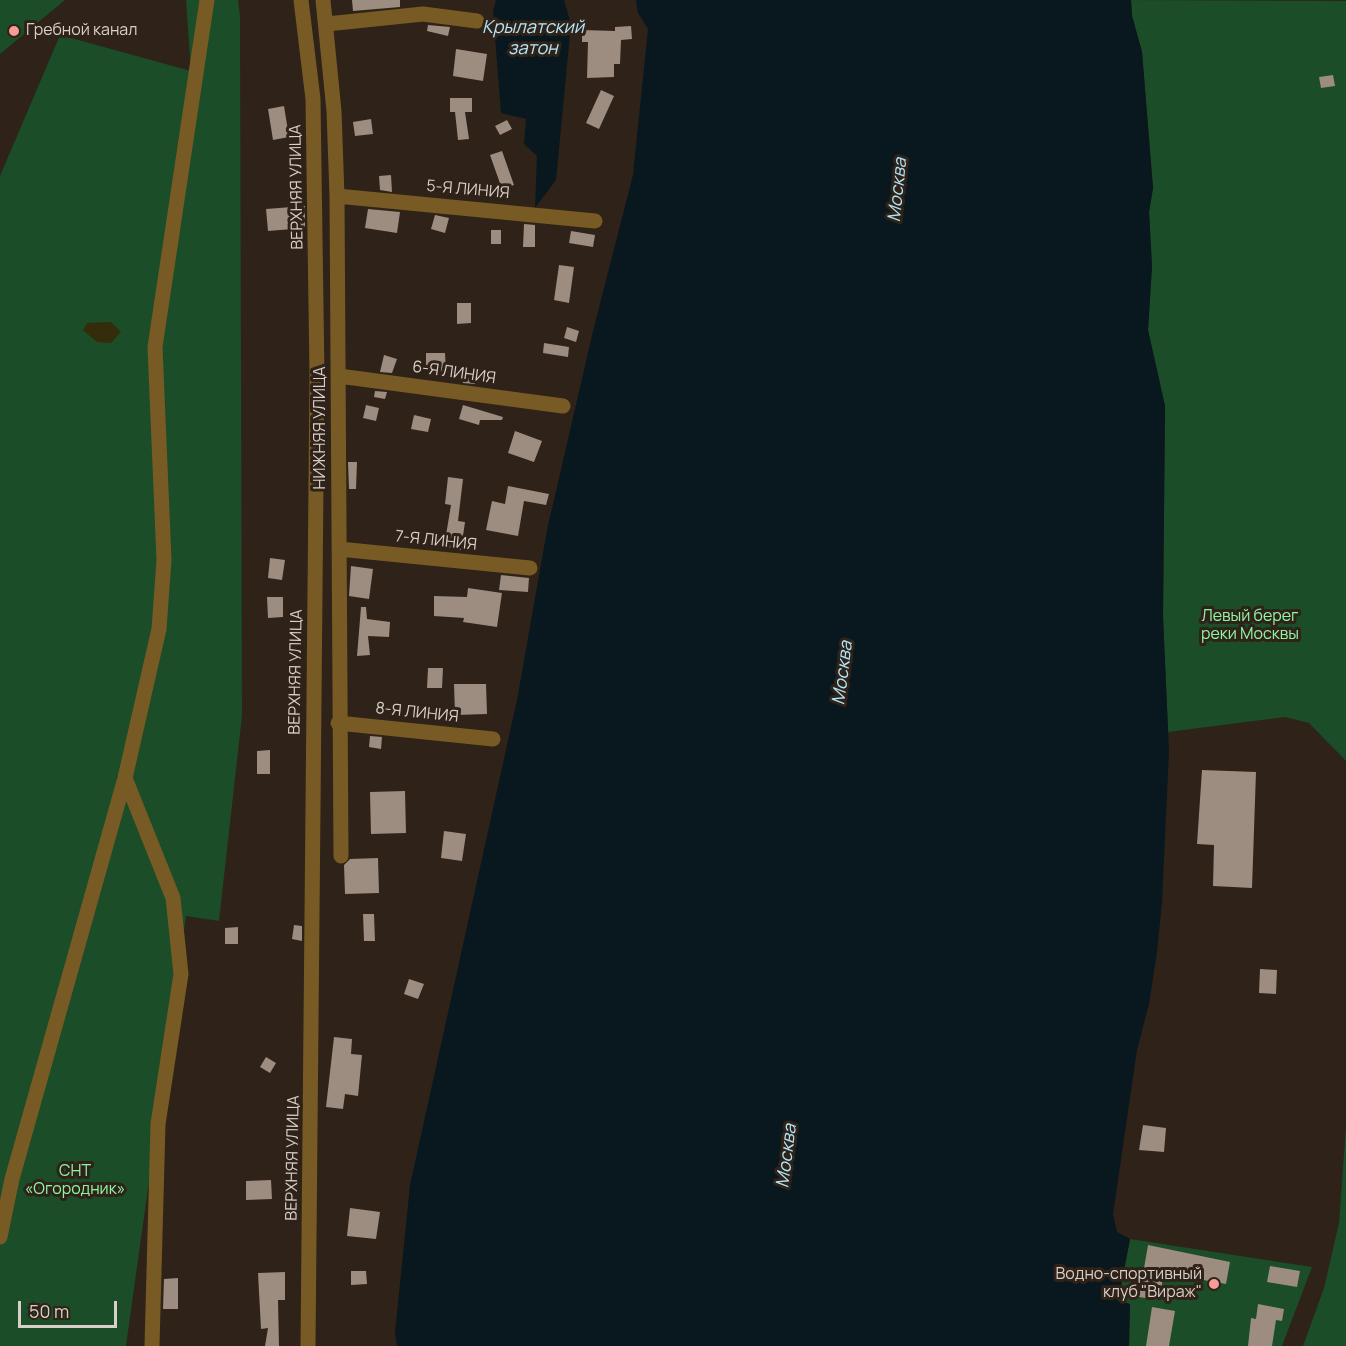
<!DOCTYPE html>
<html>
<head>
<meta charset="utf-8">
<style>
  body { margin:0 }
  #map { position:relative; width:1346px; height:1346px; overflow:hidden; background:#2f2218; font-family:Manrope,sans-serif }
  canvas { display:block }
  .scale { position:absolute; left:18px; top:1301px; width:99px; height:27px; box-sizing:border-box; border:3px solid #d8cfc9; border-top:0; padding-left:8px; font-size:18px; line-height:21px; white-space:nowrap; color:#d8cfc9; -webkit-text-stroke:4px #2f2218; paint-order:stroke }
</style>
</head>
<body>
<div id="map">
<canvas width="1346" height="1346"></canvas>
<div class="scale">50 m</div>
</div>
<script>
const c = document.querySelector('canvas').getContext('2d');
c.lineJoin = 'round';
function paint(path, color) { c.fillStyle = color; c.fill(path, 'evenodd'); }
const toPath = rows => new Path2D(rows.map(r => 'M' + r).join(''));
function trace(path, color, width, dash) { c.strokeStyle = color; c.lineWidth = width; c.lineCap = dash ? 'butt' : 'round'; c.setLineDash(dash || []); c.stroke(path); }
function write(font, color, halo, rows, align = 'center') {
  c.font = font + ' Manrope,sans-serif'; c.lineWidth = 6; c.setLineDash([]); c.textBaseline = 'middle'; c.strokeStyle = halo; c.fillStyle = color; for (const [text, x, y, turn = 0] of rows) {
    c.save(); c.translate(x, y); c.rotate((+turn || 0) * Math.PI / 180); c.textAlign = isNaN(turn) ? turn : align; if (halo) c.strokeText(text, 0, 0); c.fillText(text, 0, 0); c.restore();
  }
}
paint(toPath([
  [0,0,65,0,0,54],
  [186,0,238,0,240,16,242,716,219,921,186,916,126,1346,0,1346,0,176,60,35,191,71],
  [1131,0,1346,1,1346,761,1309,723,1285,717,1168,732,1163,616,1165,406,1148,330,1152,266,1149,212,1153,188,1142,52,1132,16],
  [1346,1126,1346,1346,1303,1346,1324,1288,1339,1223],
  [1130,1239,1312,1267,1282,1346,1129,1346,1130,1304,1118,1301]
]), '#1a4d28');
paint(toPath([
  [111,322,121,332,111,343,97,342,83,330,87,323]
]), '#342c0b');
paint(toPath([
  [496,0,564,0,571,24,556,180,535,208,537,156,524,144,526,119,501,113,493,11],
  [636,0,1131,0,1132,16,1142,52,1153,188,1149,212,1152,266,1148,330,1165,406,1163,617,1169,751,1162,902,1157,952,1149,1004,1137,1050,1113,1214,1117,1232,1130,1239,1118,1301,1130,1304,1129,1346,397,1346,395,1333,410,1185,517,700,547,530,593,331,633,175,648,29,638,13]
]), '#09181e');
paint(toPath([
  [352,0,400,0,400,7,353,11],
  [428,25,450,27,448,36,427,31],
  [631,26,632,39,621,40,620,64,614,64,614,77,587,78,588,42,582,42,582,30,615,31,615,27],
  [456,49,487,54,483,81,453,76],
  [1333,75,1335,86,1321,88,1319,77],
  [601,90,614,96,599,129,586,123],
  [450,98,472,98,472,112,465,112,469,139,458,140,455,112,450,112],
  [284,106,289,137,273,140,268,109],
  [371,119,373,134,355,136,353,122],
  [507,120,512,129,500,135,495,126],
  [502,151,514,185,502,189,490,155],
  [391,175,392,192,380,190,379,176],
  [305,206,305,228,268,231,266,209],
  [368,209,400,212,397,233,365,228],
  [435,215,449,218,445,233,431,229],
  [524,224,535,225,535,247,523,247],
  [491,230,501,230,501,244,491,244],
  [571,231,595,235,593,247,569,243],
  [559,265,574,267,569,303,554,300],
  [457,303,471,303,471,323,457,324],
  [567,327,579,331,576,342,564,338],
  [544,343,569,347,568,357,543,353],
  [426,353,445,353,446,371,426,372],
  [384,355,397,359,392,373,380,372],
  [473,372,475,384,463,383,462,374],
  [375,391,387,392,385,399,374,397],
  [366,405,379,408,376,421,363,418],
  [463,405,503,417,502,420,480,420,479,425,459,419],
  [414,415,431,419,428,432,411,429],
  [515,431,542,441,534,462,508,453],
  [348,462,357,462,356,489,349,489],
  [448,477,463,479,458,521,465,522,461,550,444,547,451,505,445,504],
  [508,486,549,494,546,505,524,501,518,536,486,530,492,501,505,504],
  [270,558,285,560,282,580,268,578],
  [351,566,373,569,369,599,349,596],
  [501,575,529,578,528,592,499,590],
  [468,588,502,593,497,627,463,622,464,618,434,616,434,596,467,597],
  [267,597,283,597,283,617,268,618],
  [361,607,366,607,367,619,390,622,389,637,368,636,370,655,357,656],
  [428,668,443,668,442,688,427,688],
  [454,684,486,684,487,714,455,715],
  [370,736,382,737,381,749,369,747],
  [270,750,270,774,257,774,257,751],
  [1202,770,1256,772,1252,888,1213,886,1214,845,1197,844],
  [405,791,406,833,371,834,370,792],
  [444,831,466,834,462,861,441,858],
  [378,858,379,893,345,894,344,865,350,859],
  [363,914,374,914,375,941,364,941],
  [294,925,302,926,302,941,292,939],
  [238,927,238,944,225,944,225,928],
  [1260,969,1277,970,1276,994,1259,993],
  [409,979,424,984,418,999,404,994],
  [334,1037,352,1039,351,1054,362,1055,358,1096,345,1094,343,1109,326,1107],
  [266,1057,276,1063,270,1073,260,1067],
  [1143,1125,1166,1128,1164,1152,1139,1150],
  [271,1180,272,1199,246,1200,246,1181],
  [350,1208,380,1212,376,1239,347,1236],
  [1148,1245,1230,1262,1226,1284,1164,1273,1159,1300,1139,1297],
  [1270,1266,1300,1271,1297,1287,1267,1282],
  [351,1271,366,1271,367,1284,351,1285],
  [285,1272,285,1300,278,1300,279,1346,265,1346,268,1328,261,1329,258,1273],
  [178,1278,178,1309,163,1309,164,1279],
  [1258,1304,1284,1309,1282,1321,1276,1320,1272,1346,1248,1346,1251,1318,1256,1319],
  [1152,1307,1175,1311,1169,1346,1146,1346]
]), '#9d8c80');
trace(toPath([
  [301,0,313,99,317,376,308,1346],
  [323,0,334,111,337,196,341,856],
  [327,24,423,14,477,21],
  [337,196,595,221],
  [339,376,563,406],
  [339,549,530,568],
  [338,723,493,739],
  [125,778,173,898,181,974,158,1124,152,1346],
  [0,1237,12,1179,125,778,159,629,164,560,155,347,207,0]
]), '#785a25', 15);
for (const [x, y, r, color] of [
  [14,31,6,"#f59c95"],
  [1214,1284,6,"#f59c95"]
]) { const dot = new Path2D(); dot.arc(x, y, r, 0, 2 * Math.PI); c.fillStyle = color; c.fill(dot); trace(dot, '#2f2218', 2); }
write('16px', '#d8cfc9', '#2f2218', [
  ["Гребной канал",26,31],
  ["Водно-спортивный",1202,1275,"right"],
  ["клуб \"Вираж\"",1202,1293,"right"]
], 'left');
write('16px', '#d8cfc9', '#2f2218', [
  ["ВЕРХНЯЯ УЛИЦА",297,187,-91],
  ["5-Я ЛИНИЯ",468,190,5],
  ["6-Я ЛИНИЯ",454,373,8],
  ["НИЖНЯЯ УЛИЦА",321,428,-90],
  ["7-Я ЛИНИЯ",436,541,6],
  ["ВЕРХНЯЯ УЛИЦА",296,672,-89],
  ["8-Я ЛИНИЯ",417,713,6],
  ["ВЕРХНЯЯ УЛИЦА",293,1158,-89]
]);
write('16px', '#8df5a4', '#2f2218', [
  ["Левый берег",1250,617],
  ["реки Москвы",1250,635],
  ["СНТ",75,1172],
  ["«Огородник»",75,1190]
]);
write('italic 18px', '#b2e5f9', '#2f2218', [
  ["Крылатский",533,28],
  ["затон",533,49],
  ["Москва",898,190,-84],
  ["Москва",843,673,-83],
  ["Москва",787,1156,-83]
]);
</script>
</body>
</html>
